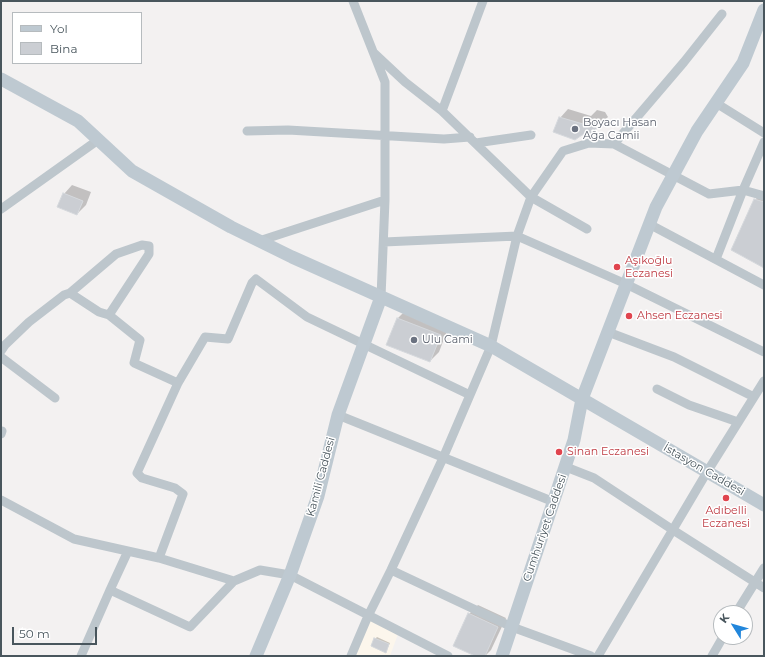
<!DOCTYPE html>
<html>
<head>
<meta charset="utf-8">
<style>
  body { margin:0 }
  #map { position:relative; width:765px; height:657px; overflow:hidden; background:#f3f1f1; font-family:Montserrat,sans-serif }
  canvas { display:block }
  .frame { position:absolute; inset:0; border:2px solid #49565d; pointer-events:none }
  .legend { position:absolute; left:12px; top:12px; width:130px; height:52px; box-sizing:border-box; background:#fff; border:1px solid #b6bbbe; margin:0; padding:5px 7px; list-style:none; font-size:12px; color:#49565d }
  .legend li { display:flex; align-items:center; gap:8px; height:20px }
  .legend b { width:20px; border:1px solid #b6bbbe }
  .north { position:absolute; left:713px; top:605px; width:40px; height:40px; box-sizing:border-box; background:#fff; border:1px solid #b6bbbe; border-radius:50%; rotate:307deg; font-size:11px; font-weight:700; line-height:16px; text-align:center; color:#49565d }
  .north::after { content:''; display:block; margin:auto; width:14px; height:18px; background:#2286db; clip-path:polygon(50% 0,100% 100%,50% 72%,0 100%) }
  .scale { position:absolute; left:12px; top:627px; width:85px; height:18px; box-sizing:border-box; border:2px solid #49565d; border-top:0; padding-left:5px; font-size:12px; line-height:14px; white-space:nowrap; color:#49565d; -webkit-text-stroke:3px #fff; paint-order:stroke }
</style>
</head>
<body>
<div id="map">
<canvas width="765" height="657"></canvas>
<div class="frame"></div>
<ul class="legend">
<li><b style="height:5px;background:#bec9d1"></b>Yol</li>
<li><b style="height:11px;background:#cbced3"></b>Bina</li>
</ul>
<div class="north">K</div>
<div class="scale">50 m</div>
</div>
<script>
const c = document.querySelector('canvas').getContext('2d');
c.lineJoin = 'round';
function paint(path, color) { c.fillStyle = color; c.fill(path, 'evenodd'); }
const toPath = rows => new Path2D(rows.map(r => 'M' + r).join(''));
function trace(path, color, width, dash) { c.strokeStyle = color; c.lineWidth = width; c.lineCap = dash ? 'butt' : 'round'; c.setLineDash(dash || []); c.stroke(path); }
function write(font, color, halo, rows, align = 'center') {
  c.font = font + ' Montserrat,sans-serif'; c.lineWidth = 3; c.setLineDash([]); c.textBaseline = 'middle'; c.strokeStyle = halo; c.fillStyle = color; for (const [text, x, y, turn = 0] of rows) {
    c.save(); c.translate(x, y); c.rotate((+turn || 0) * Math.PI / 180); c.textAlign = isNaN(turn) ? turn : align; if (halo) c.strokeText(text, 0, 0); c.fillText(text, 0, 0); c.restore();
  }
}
paint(toPath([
  [370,620,398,634,390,656,355,656]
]), '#fcf6ec');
paint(toPath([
  [568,109,591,116,597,110,605,112,608,117,590,134,560,118],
  [72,185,91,192,86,205,77,214,64,194],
  [763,191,764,192,764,267,755,200],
  [406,310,449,326,439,352,430,361,398,318],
  [478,605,506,618,491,650,485,656,477,656,469,614],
  [377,637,390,643,386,651,375,639]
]), '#0003');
const building = toPath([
  [559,117,583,124,588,118,597,120,600,126,590,135,582,135,575,140,553,132,559,117],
  [63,193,83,201,77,215,57,207,63,193],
  [754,199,764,202,764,268,731,250,754,199],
  [397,318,441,335,430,362,386,345,397,318],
  [468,613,498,627,485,656,475,656,453,646,468,613],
  [374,638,389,644,386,653,371,646,374,638]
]);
paint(building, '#cbced3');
trace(building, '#d5d8dc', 1);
trace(toPath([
  [353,1,385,82,385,200,381,297],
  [374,53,405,82,442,111,531,197,587,229],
  [716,103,764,133],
  [442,111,483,1],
  [247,131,288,130,444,139,470,137],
  [476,143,531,135],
  [614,144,684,62,722,14],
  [1,209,98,140],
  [649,224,764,285],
  [259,241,385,200],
  [384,242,517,236,626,284,764,352],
  [716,259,743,190,764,142],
  [70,293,99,312,109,315,140,340,134,363,178,383],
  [608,332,674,357,754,397],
  [1,351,5,345,29,322,64,295,70,293,116,254,142,245,149,246,149,254,109,315],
  [1,357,55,398],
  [657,389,689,405,738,422],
  [338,415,554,502],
  [1,434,2,431],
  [566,467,594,478,673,530,764,588],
  [1,500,74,539,159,558,234,581,260,570,290,575,448,656],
  [159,558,183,494,175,488,142,478,137,473,178,383,205,337,228,339,252,283,256,279,307,317,470,395],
  [391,570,512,627,591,656],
  [110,590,190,627,234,581],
  [736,613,764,568],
  [81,656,110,590,128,551],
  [351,656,368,616,391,570,443,458,491,346,517,236,531,197,563,151,589,143,614,144,709,194,743,190,764,196],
  [598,656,707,472,764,381],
  [712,656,723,637]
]), '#bdc6cc', 9);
trace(toPath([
  [1,79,78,121,132,171,231,227,292,257,491,346,764,505],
  [256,656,290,575,318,496,338,415,381,297],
  [502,656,574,440,582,399,656,207,697,131,743,63,764,10]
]), '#bec9d1', 13);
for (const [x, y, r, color] of [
  [575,129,4,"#6b7280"],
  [617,267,4,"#e0444e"],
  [629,316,4,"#e0444e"],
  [414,340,4,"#6b7280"],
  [559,452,4,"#e0444e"],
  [726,498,4,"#e0444e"]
]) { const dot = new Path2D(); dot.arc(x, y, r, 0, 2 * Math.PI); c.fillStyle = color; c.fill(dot); trace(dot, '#fff', 1.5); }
write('11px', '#5b616d', '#fff', [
  ["Boyacı Hasan",583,123],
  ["Ağa Camii",583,136],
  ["Ulu Cami",422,340]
], 'left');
write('11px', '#be3a42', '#fff', [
  ["Aşıkoğlu",625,261],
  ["Eczanesi",625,274],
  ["Ahsen Eczanesi",637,316],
  ["Sinan Eczanesi",567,452],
  ["Adıbelli",726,511,"center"],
  ["Eczanesi",726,524,"center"]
], 'left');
write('11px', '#49565d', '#fff', [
  ["İstasyon Caddesi",704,470,30],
  ["Kamili Caddesi",321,477,-75],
  ["Cumhuriyet Caddesi",545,528,-71]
]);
</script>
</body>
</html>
